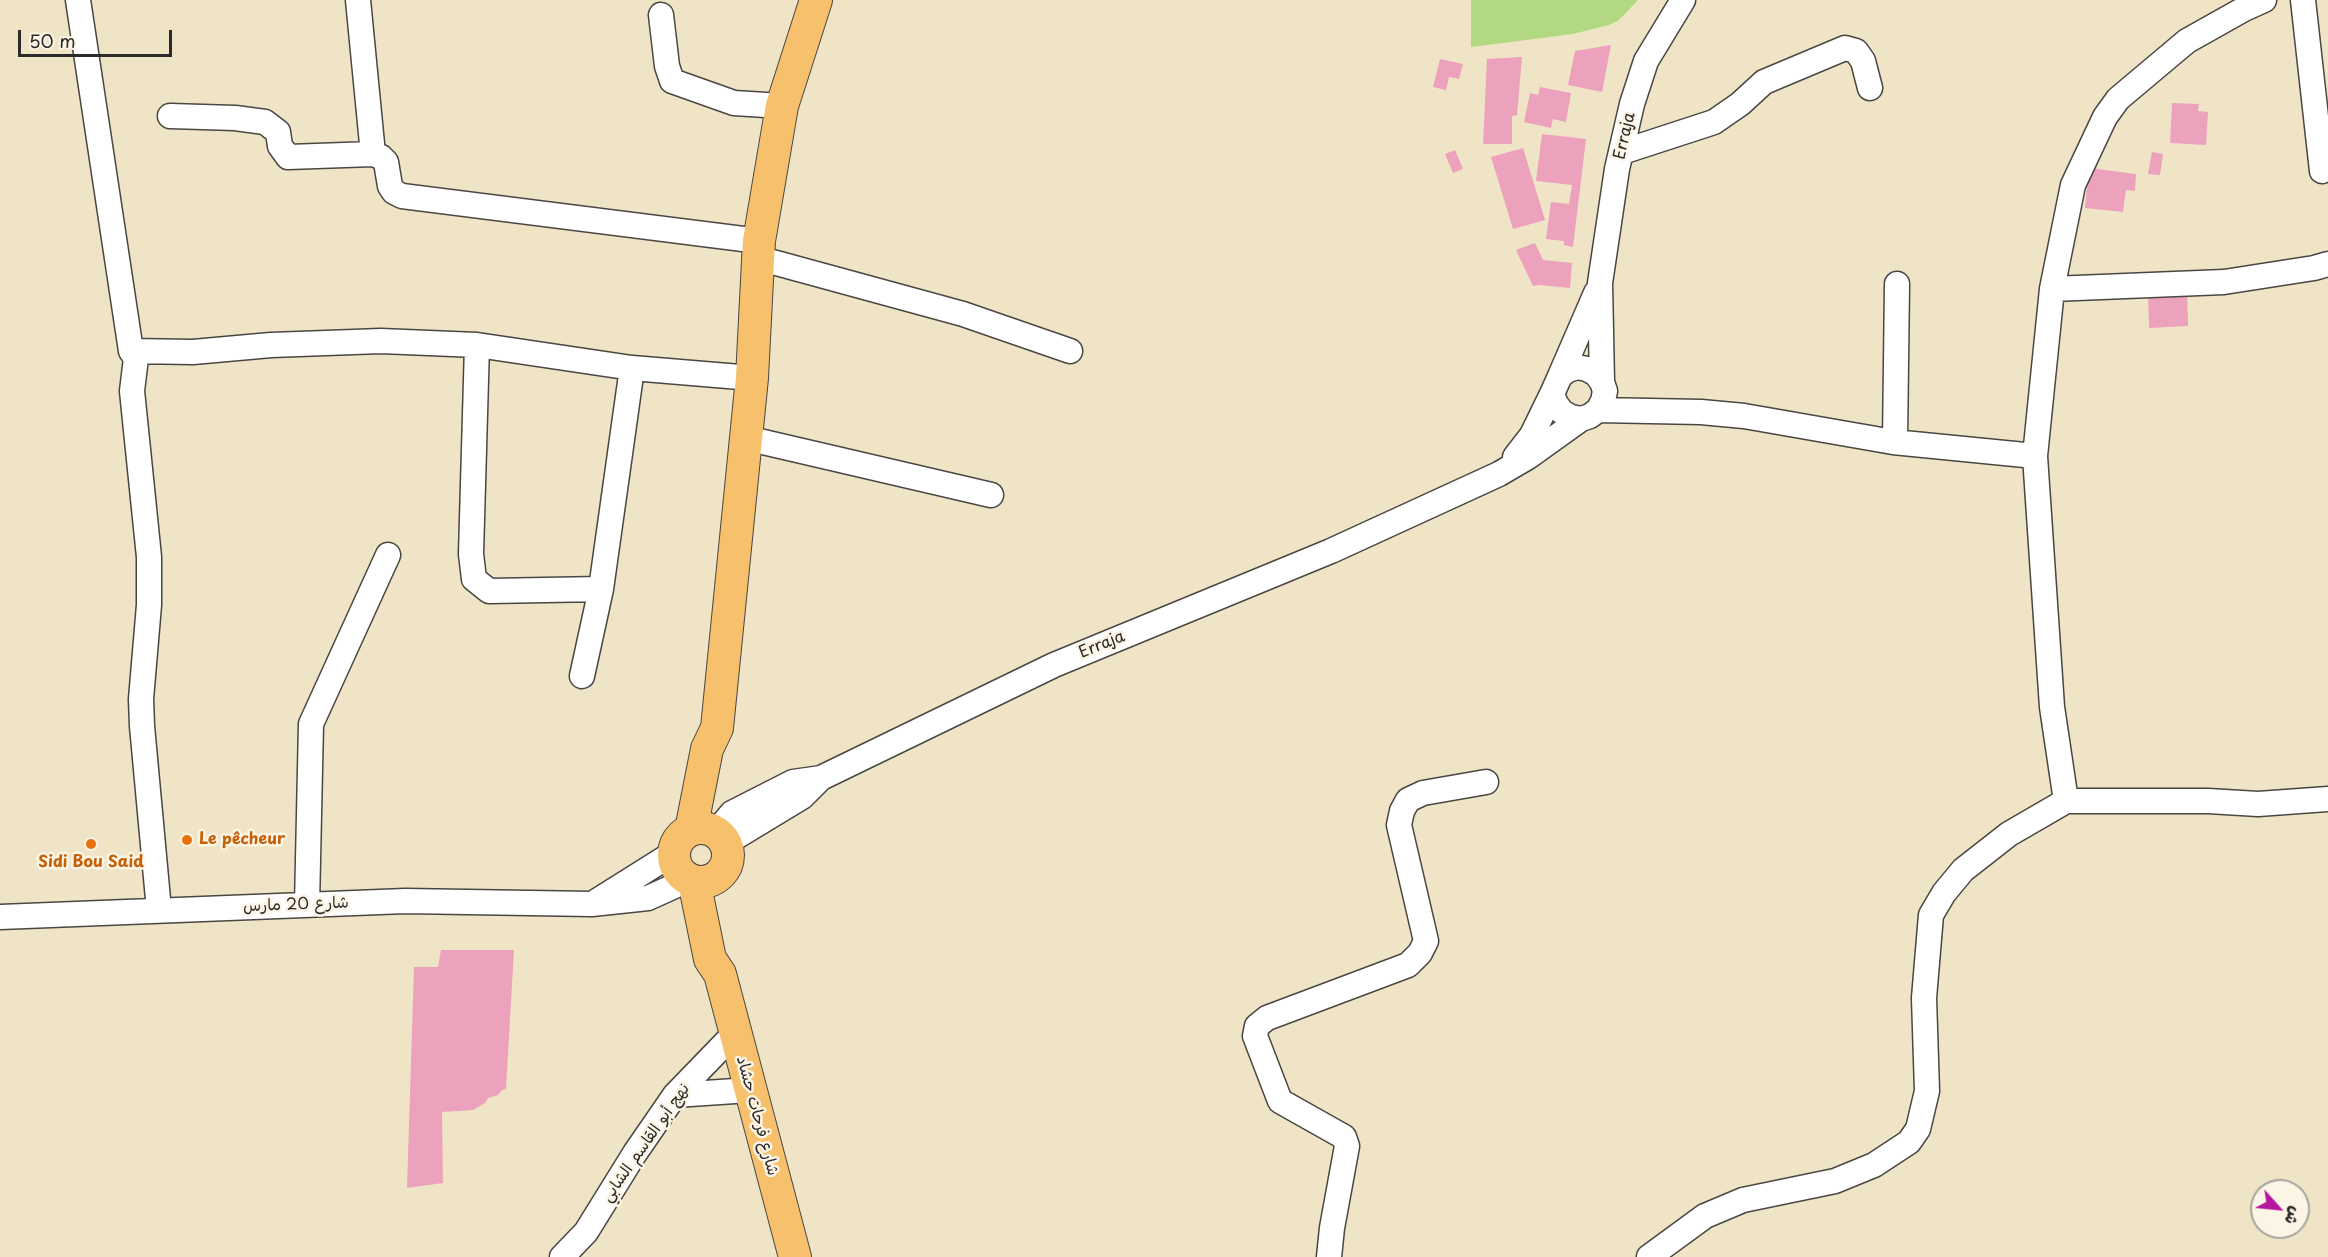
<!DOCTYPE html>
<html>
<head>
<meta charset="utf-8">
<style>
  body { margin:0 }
  #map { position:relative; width:2328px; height:1257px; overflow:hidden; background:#f0e4c7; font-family:"Playpen Sans","Playpen Sans Arabic",sans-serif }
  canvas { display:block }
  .north { position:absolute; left:2250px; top:1179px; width:60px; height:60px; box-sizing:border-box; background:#fcf5e5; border:2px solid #a8a49b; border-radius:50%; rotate:117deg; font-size:16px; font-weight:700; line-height:24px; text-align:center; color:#2b2b2b }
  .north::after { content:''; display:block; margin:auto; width:21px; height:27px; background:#b5179e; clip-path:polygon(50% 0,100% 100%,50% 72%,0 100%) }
  .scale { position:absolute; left:18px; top:30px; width:154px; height:27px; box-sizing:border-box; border:3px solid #2b2b2b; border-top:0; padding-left:8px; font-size:18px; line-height:21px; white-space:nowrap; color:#2b2b2b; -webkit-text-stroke:4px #fcf5e5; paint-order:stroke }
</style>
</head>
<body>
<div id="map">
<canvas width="2328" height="1257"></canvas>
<div class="north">ش</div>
<div class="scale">50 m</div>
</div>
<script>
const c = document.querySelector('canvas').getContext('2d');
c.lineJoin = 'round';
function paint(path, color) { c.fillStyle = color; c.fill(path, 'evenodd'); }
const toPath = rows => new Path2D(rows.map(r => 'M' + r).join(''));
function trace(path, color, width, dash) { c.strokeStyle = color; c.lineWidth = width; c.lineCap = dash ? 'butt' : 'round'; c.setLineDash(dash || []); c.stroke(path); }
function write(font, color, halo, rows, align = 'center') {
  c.font = font + ' "Playpen Sans","Playpen Sans Arabic",sans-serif'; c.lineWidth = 5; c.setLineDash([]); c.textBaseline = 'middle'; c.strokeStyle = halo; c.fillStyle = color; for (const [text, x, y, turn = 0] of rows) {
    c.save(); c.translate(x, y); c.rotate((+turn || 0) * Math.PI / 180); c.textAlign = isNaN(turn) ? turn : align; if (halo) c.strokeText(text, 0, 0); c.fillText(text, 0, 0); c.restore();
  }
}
paint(toPath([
  [1471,0,1638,0,1619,20,1609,25,1573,34,1471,47]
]), '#b2d882');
paint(toPath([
  [1611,45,1602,92,1568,85,1575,51],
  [1522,57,1517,115,1512,116,1512,144,1483,144,1487,59],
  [1440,59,1463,64,1459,79,1449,77,1446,90,1433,87],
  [1540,87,1571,93,1566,122,1553,119,1551,128,1524,122,1530,93,1538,95],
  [2172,103,2199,104,2198,111,2208,112,2206,145,2170,143],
  [1542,134,1586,139,1573,247,1564,245,1564,241,1546,239,1551,202,1569,204,1572,185,1536,181],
  [1523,148,1545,220,1513,229,1491,157],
  [1455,150,1463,169,1453,173,1445,154],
  [2152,152,2163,154,2160,175,2148,174],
  [2089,168,2136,174,2135,191,2126,190,2123,212,2085,208],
  [1535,243,1543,260,1572,263,1570,288,1540,285,1533,286,1516,250],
  [2187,289,2188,326,2149,328,2148,291],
  [441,950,514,950,506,1089,502,1090,498,1095,488,1098,485,1103,473,1110,442,1112,443,1183,407,1188,414,967,438,967]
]), '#eca2bc');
const minor = toPath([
  [78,0,131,351,193,352,271,345,381,341,477,345,632,368,752,378],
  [358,0,373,154,381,157,386,162,390,186,394,192,402,196,759,241],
  [2303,0,2322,171],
  [661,15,667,66,672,81,734,103,782,106],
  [170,116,235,118,265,122,278,132,280,146,288,157,373,154],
  [1622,152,1714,122,1740,104,1764,82,1845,48,1856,51,1863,61,1870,88],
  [758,258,963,314,1070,351],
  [2052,289,2224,282,2314,268,2328,264],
  [477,345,471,554,474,579,489,591,601,589],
  [131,351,136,358,132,391,149,557,149,605,141,699,142,726,159,910],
  [1560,376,1596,293],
  [1602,382,1600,283,1617,169,1632,104,1646,61,1683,0],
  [1598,410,1701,412,1744,416,1893,442,2035,456],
  [746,438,991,495],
  [1895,442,1897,284],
  [1515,457,1532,435,1552,394],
  [582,676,601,589,632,368],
  [2066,801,2208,801,2258,804,2328,799],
  [716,832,732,813,793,782,821,778,1054,665,1331,551,1499,474,1528,457,1581,419,1590,416,1598,410,1603,401,1605,391,1602,382,1596,374,1587,369,1577,367,1568,370,1560,376,1552,394,1556,404,1562,412,1571,417,1581,419],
  [726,843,802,797,821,778],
  [597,901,675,852],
  [307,905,311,724,388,555],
  [0,917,405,901,592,904,648,898,690,879],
  [675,1095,750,1090],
  [562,1257,586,1232,635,1153,675,1095,735,1033],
  [1329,1257,1332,1228,1347,1146,1344,1137,1280,1101,1255,1036,1257,1026,1267,1018,1408,965,1420,953,1426,941,1399,825,1402,811,1408,800,1423,793,1486,782],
  [1649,1257,1705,1216,1743,1200,1835,1181,1874,1165,1909,1142,1918,1129,1927,1091,1924,998,1931,915,1944,893,1963,870,2009,834,2066,801,2052,707,2035,456,2052,289,2073,185,2105,117,2118,99,2187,41,2244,9,2264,0]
]);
const major = toPath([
  '674 855a27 27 0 1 1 54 0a27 27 0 1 1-54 0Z',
  [691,830,707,749,717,728,752,378,759,241,782,106,816,0],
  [694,881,710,959,720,974,795,1257]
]);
trace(minor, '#494742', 27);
trace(major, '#494742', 34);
trace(minor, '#fff', 24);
trace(major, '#f7c06c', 32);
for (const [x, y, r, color] of [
  [187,840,6,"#e8710a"],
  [91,844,6,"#e8710a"]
]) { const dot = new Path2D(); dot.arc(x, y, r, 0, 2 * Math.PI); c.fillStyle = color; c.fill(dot); trace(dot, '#fcf5e5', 2); }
write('16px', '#2b2b2b', '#fcf5e5', [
  ["Erraja",1625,136,-77],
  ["Erraja",1102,645,-22],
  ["شارع 20 مارس",296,905,-2],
  ["شارع فرحات حشاد",757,1116,75],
  ["نهج أبو القاسم الشابي",646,1143,-55]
]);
write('bold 16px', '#c56008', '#fcf5e5', [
  ["Le pêcheur",199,840],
  ["Sidi Bou Said",91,863,"center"]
], 'left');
</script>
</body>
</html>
